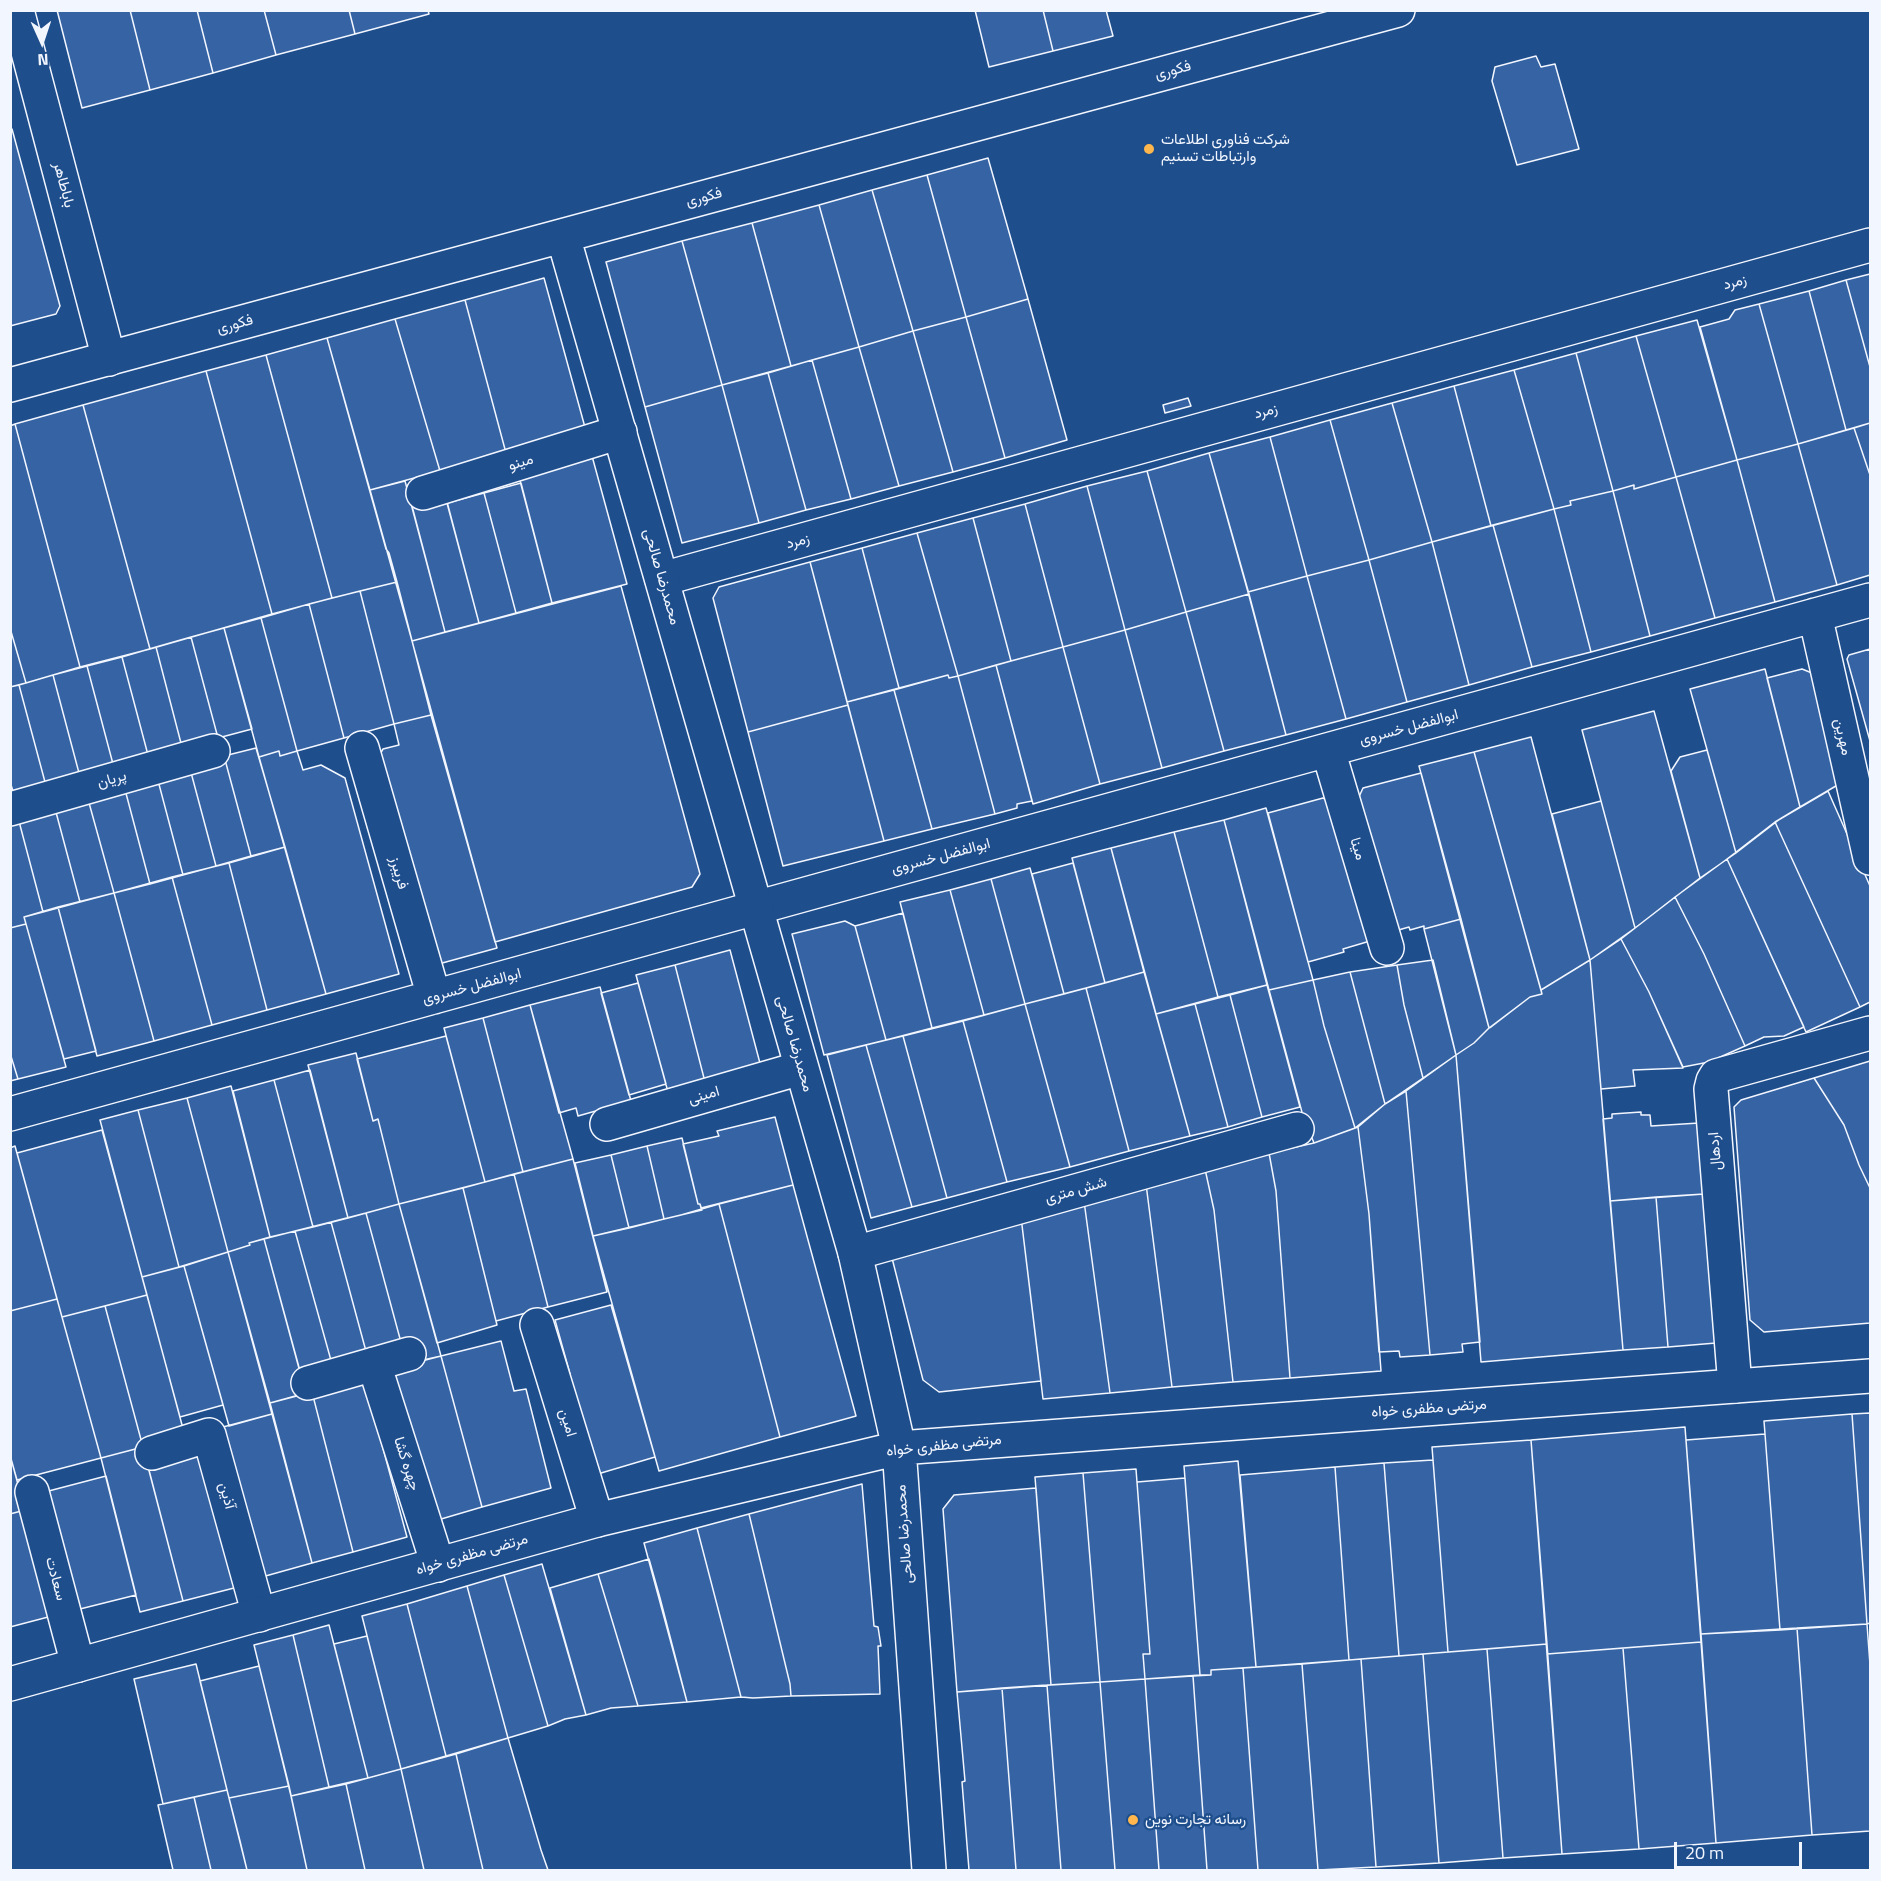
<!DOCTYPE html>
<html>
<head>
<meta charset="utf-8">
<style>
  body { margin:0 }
  #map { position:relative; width:1881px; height:1881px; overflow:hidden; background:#1f4e8c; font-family:"Titillium Web",sans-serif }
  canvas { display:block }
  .frame { position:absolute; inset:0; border:12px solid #f2f6ff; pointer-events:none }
  .north { position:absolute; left:12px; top:12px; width:60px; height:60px; -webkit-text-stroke:4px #1f4e8c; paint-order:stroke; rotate:177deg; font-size:16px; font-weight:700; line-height:24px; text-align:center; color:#f2f6ff }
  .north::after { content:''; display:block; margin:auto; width:21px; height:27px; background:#f2f6ff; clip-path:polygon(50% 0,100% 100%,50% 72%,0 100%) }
  .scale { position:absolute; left:1674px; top:1842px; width:128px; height:27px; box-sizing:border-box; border:3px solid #f2f6ff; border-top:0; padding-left:8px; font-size:18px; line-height:21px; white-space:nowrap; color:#f2f6ff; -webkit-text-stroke:4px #1f4e8c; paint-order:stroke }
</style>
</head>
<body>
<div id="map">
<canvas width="1881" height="1881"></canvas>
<div class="frame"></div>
<div class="north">N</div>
<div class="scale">20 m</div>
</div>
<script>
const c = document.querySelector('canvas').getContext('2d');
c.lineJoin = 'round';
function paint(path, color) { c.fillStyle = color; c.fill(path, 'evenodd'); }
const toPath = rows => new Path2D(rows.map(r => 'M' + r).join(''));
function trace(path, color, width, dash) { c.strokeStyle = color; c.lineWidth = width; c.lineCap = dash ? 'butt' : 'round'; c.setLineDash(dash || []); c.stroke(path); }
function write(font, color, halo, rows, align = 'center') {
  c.font = font + ' "Titillium Web",Vazirmatn,sans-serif'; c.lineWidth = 4.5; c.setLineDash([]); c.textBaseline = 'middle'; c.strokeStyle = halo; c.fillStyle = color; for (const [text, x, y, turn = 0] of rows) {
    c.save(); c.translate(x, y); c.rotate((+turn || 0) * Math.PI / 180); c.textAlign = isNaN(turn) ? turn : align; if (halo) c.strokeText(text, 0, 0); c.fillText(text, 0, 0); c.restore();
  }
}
const building = toPath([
  [57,10,130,10,150,90,82,108,57,10],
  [130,10,197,10,213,73,150,90,130,10],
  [197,10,264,10,276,55,213,73,197,10],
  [264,10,349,10,355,34,276,55,264,10],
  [349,10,428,10,429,14,355,34,349,10],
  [975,10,1043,10,1053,51,989,67,975,10],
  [1043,10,1106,10,1113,36,1053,51,1043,10],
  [1536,56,1541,67,1555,64,1579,149,1517,165,1492,81,1495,67,1536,56],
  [12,129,60,306,56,314,10,326,10,130,12,129],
  [988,158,1028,299,966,317,927,175,988,158],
  [927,175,966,317,913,331,872,190,927,175],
  [872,190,913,331,859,347,819,205,872,190],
  [819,205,859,347,791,366,752,223,819,205],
  [752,223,791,366,722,385,682,241,752,223],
  [682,241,722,385,645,407,606,262,682,241],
  [1870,274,1870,367,1846,280,1870,274],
  [544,278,586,431,506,453,465,300,544,278],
  [1846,280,1870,367,1870,423,1846,430,1809,291,1846,280],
  [1809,291,1846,430,1798,444,1759,304,1809,291],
  [1028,299,1067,440,1005,458,966,317,1028,299],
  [465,300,506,453,440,471,395,319,465,300],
  [1759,304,1798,444,1737,460,1700,327,1729,319,1735,310,1759,304],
  [966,317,1005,458,953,472,913,331,966,317],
  [395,319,440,471,370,490,327,338,395,319],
  [1697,320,1737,460,1676,477,1636,336,1697,320],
  [913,331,953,472,899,486,859,347,913,331],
  [1636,336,1676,477,1634,489,1634,485,1613,491,1576,353,1636,336],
  [327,338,386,549,389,553,397,582,332,598,266,355,327,338],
  [859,347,899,486,851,499,812,360,859,347],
  [1576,353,1613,491,1570,501,1571,505,1554,509,1514,370,1576,353],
  [266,355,332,598,272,614,206,371,266,355],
  [812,360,851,499,806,510,768,373,812,360],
  [1514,370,1554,509,1491,526,1454,386,1514,370],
  [206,371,272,614,150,649,83,405,206,371],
  [768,373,806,510,759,523,722,385,768,373],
  [722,385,759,523,682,543,645,407,722,385],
  [1454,386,1491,526,1432,542,1392,403,1454,386],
  [1188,398,1191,406,1165,413,1163,405,1188,398],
  [1392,403,1432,542,1369,560,1330,420,1392,403],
  [83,405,150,649,80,667,15,424,83,405],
  [1330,420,1369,560,1307,576,1270,437,1330,420],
  [1870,423,1870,475,1854,428,1870,423],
  [15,424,80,667,26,683,10,628,10,426,15,424],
  [1854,428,1870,475,1870,575,1837,585,1798,444,1854,428],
  [1270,437,1307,576,1248,592,1209,453,1270,437],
  [1798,444,1837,585,1775,602,1737,460,1798,444],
  [1209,453,1249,594,1186,612,1147,471,1209,453],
  [592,456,627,584,552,603,519,477,592,456],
  [1737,460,1775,602,1715,618,1676,477,1737,460],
  [1147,471,1186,612,1125,630,1087,486,1147,471],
  [1676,477,1715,618,1650,636,1613,491,1634,485,1634,489,1676,477],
  [405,481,445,632,412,641,370,490,405,481],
  [521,483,552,603,516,613,484,493,521,483],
  [1087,486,1125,630,1063,647,1025,504,1087,486],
  [1613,491,1650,636,1591,652,1554,509,1571,505,1570,501,1613,491],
  [484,493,516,613,479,623,447,503,484,493],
  [446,498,479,623,445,632,412,506,446,498],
  [1025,504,1063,647,1011,661,973,518,1025,504],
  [1554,509,1591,652,1532,667,1493,525,1554,509],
  [973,518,1011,661,958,676,917,533,973,518],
  [1493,525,1532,667,1469,685,1432,542,1493,525],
  [917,533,958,676,949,678,948,675,899,688,862,548,917,533],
  [1432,542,1469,685,1407,702,1369,560,1432,542],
  [862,548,899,688,847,702,810,562,862,548],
  [1369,560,1407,702,1346,719,1307,576,1369,560],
  [810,562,848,705,748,732,713,598,719,587,810,562],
  [1307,576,1346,719,1286,735,1248,592,1307,576],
  [397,582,431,715,394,724,360,591,397,582],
  [621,586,700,874,692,887,495,942,412,641,621,586],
  [360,591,394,724,344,738,309,604,360,591],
  [1249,594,1286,735,1224,751,1186,612,1249,594],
  [309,604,344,738,297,751,261,618,309,604],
  [1186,612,1224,751,1162,768,1125,630,1186,612],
  [261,618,297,751,280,756,279,751,259,757,224,628,261,618],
  [10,628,26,683,10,687,10,628],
  [224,628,252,729,218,738,191,637,224,628],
  [1125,630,1162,768,1100,784,1063,647,1125,630],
  [191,637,218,738,182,747,156,647,191,637],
  [156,647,182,747,148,755,122,657,156,647],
  [1063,647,1100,784,1033,804,996,665,1063,647],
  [1870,649,1870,741,1847,659,1849,655,1870,649],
  [122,657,148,755,113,764,87,666,122,657],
  [996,665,1032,801,1017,804,1017,808,995,814,958,676,996,665],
  [87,666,113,764,79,773,53,675,87,666],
  [1765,669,1800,807,1780,819,1736,853,1690,689,1765,669],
  [1802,669,1812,673,1841,783,1800,807,1767,678,1802,669],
  [53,675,79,773,45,782,19,685,53,675],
  [948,675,949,678,958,676,995,814,932,829,894,690,948,675],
  [19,685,45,782,13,791,10,782,10,687,19,685],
  [894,690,932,829,884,841,847,702,894,690],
  [848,705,884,841,783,866,748,732,848,705],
  [1654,711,1700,878,1635,928,1582,730,1654,711],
  [431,715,497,948,424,968,369,773,383,749,399,745,394,724,431,715],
  [1531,737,1590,960,1541,990,1474,752,1531,737],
  [256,748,285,847,251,856,224,756,256,748],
  [1707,750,1736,853,1700,878,1671,771,1680,757,1707,750],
  [279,751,280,756,297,751,303,770,321,765,345,778,399,974,326,994,259,757,279,751],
  [1474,752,1542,994,1530,997,1491,1027,1489,1028,1419,766,1474,752],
  [224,756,251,856,216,866,189,765,224,756],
  [189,765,216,866,183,875,156,773,189,765],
  [156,773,183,875,150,884,123,782,156,773],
  [1421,773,1461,919,1424,929,1424,926,1410,930,1409,927,1395,931,1358,799,1363,788,1421,773],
  [123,782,150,884,114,893,86,792,123,782],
  [1828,791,1870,886,1870,1002,1860,1007,1775,822,1828,791],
  [86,792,114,893,80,902,53,801,86,792],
  [1323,798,1331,802,1370,941,1343,949,1344,952,1308,962,1268,813,1323,798],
  [53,801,80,902,43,912,16,810,53,801],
  [1601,801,1635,928,1590,960,1552,814,1601,801],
  [1266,808,1313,980,1269,990,1224,820,1266,808],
  [16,810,43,912,24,917,26,924,10,928,10,812,16,810],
  [1224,820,1267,985,1218,997,1174,832,1224,820],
  [1775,822,1860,1007,1806,1032,1727,859,1775,822],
  [1174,832,1218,997,1156,1014,1111,848,1174,832],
  [285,847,326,994,267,1010,229,863,285,847],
  [1111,848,1144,972,1105,983,1072,858,1111,848],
  [1727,859,1804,1027,1784,1036,1764,1037,1745,1046,1704,954,1675,897,1727,859],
  [229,863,267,1010,212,1025,172,877,229,863],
  [1073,863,1105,983,1064,994,1032,874,1073,863],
  [1030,868,1064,994,1025,1004,991,879,1030,868],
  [172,877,212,1025,154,1041,114,893,172,877],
  [991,879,1025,1004,984,1015,950,890,991,879],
  [950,890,984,1015,932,1028,900,902,950,890],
  [114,893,154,1041,97,1056,58,907,114,893],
  [1675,897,1704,954,1745,1046,1709,1062,1683,1067,1649,992,1621,939,1675,897],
  [58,907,96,1051,64,1059,24,917,58,907],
  [903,913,932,1028,886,1040,855,926,903,913],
  [1461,919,1489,1028,1474,1043,1456,1055,1424,929,1461,919],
  [845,921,855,926,886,1040,824,1055,792,934,845,921],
  [26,924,66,1067,18,1079,10,1053,10,928,26,924],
  [1621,939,1649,992,1683,1068,1633,1070,1635,1086,1601,1089,1590,960,1621,939],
  [730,950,761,1067,705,1082,675,965,730,950],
  [1433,960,1456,1055,1423,1078,1404,1005,1397,965,1433,960],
  [1590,960,1623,1350,1481,1362,1456,1055,1474,1043,1489,1028,1530,997,1542,994,1541,990,1590,960],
  [675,965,705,1082,668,1092,636,975,675,965],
  [1397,965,1404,1005,1423,1078,1385,1104,1350,972,1397,965],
  [1144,972,1190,1136,1129,1151,1086,988,1144,972],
  [1350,972,1385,1104,1355,1128,1324,1026,1313,980,1350,972],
  [1313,980,1324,1026,1355,1128,1314,1143,1303,1116,1269,990,1313,980],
  [638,983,666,1084,629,1095,601,993,638,983],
  [1267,985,1300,1107,1262,1117,1230,995,1267,985],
  [600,987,631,1101,578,1116,576,1108,559,1113,530,1005,600,987],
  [1086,988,1129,1151,1070,1167,1025,1004,1086,988],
  [1230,995,1262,1117,1228,1127,1195,1004,1230,995],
  [1025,1004,1070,1167,1007,1182,963,1021,1025,1004],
  [1195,1004,1228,1127,1190,1136,1156,1014,1195,1004],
  [530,1005,573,1159,523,1172,483,1018,530,1005],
  [483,1018,523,1172,485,1182,444,1028,483,1018],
  [963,1021,1007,1182,947,1198,903,1036,963,1021],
  [446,1036,485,1182,399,1204,378,1119,373,1121,357,1059,446,1036],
  [903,1036,947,1198,912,1207,866,1045,903,1036],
  [866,1045,912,1207,871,1218,827,1055,866,1045],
  [10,1053,18,1079,10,1081,10,1053],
  [356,1053,373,1121,378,1119,399,1204,348,1218,308,1065,356,1053],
  [1456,1055,1480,1342,1462,1344,1463,1352,1430,1355,1406,1091,1456,1055],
  [1870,1061,1870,1188,1859,1165,1844,1125,1814,1078,1870,1061],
  [310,1070,348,1218,313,1227,274,1080,310,1070],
  [1814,1078,1844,1125,1859,1165,1870,1188,1870,1323,1764,1332,1750,1320,1734,1107,1741,1100,1814,1078],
  [274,1080,313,1227,270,1237,233,1091,274,1080],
  [231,1086,270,1237,249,1243,250,1245,228,1252,187,1098,231,1086],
  [1406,1091,1430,1355,1400,1357,1399,1351,1379,1352,1369,1214,1358,1127,1385,1104,1406,1091],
  [187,1098,228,1252,179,1267,138,1110,187,1098],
  [138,1110,179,1267,142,1277,100,1120,138,1110],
  [1641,1112,1641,1115,1650,1115,1651,1126,1699,1123,1704,1194,1610,1201,1603,1119,1612,1118,1612,1114,1641,1112],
  [775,1117,793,1185,701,1208,700,1204,698,1204,683,1144,719,1136,717,1131,775,1117],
  [1358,1127,1369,1214,1381,1371,1290,1378,1276,1191,1269,1153,1314,1143,1358,1127],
  [102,1130,147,1295,62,1317,17,1153,102,1130],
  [682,1138,698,1204,700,1204,702,1210,664,1219,647,1146,682,1138],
  [15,1146,57,1299,10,1311,10,1148,15,1146],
  [647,1146,664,1219,629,1228,611,1155,647,1146],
  [1269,1153,1276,1191,1290,1378,1233,1382,1214,1210,1205,1169,1269,1153],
  [611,1155,629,1228,593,1236,575,1163,611,1155],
  [573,1159,607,1292,548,1307,514,1174,573,1159],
  [1205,1169,1214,1210,1233,1382,1172,1387,1146,1184,1205,1169],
  [514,1174,548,1307,496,1321,463,1188,514,1174],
  [1146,1184,1172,1387,1110,1393,1084,1201,1146,1184],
  [793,1185,856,1416,780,1437,719,1204,793,1185],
  [463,1188,497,1325,437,1343,399,1204,463,1188],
  [1704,1194,1716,1343,1668,1347,1656,1197,1704,1194],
  [1656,1197,1668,1347,1623,1350,1610,1201,1656,1197],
  [1084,1201,1110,1393,1043,1399,1021,1217,1084,1201],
  [399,1204,441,1356,418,1362,402,1346,366,1213,399,1204],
  [719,1204,780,1437,659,1471,593,1236,681,1215,719,1204],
  [366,1213,402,1346,367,1355,331,1222,366,1213],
  [1021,1217,1041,1381,939,1392,923,1380,892,1258,1021,1217],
  [331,1222,367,1355,332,1364,295,1231,331,1222],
  [295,1231,332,1364,300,1372,264,1239,295,1231],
  [264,1239,306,1393,270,1403,228,1252,250,1245,249,1243,264,1239],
  [228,1252,272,1414,229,1426,184,1266,228,1252],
  [184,1266,223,1405,180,1417,142,1277,184,1266],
  [147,1295,185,1436,143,1447,105,1306,147,1295],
  [57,1299,101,1458,17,1480,10,1455,10,1311,57,1299],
  [611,1305,655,1457,591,1476,563,1376,570,1374,555,1320,611,1305],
  [105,1306,143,1447,101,1458,62,1317,105,1306],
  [501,1341,514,1391,526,1389,551,1488,482,1507,441,1356,501,1341],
  [441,1356,482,1507,431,1522,392,1367,441,1356],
  [364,1378,407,1537,353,1552,312,1392,364,1378],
  [312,1392,353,1552,312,1563,270,1403,312,1392],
  [1870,1413,1870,1623,1867,1624,1852,1414,1870,1413],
  [272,1414,312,1563,262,1577,223,1427,272,1414],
  [1852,1414,1867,1624,1780,1630,1764,1421,1852,1414],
  [1685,1427,1701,1642,1547,1654,1531,1440,1685,1427],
  [1765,1434,1780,1630,1701,1634,1686,1440,1765,1434],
  [1531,1440,1547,1644,1448,1652,1432,1447,1531,1440],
  [143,1447,183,1601,140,1612,101,1458,143,1447],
  [189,1451,205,1460,238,1587,183,1601,147,1463,189,1451],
  [10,1455,25,1510,10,1514,10,1455],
  [1433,1460,1448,1652,1399,1656,1384,1463,1433,1460],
  [1238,1461,1256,1667,1211,1670,1211,1675,1200,1675,1184,1466,1238,1461],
  [1384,1463,1399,1656,1349,1660,1335,1467,1384,1463],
  [1335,1467,1349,1660,1256,1667,1240,1475,1335,1467],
  [1136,1469,1150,1654,1143,1654,1145,1679,1100,1682,1083,1473,1136,1469],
  [1083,1473,1100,1682,1051,1685,1035,1477,1083,1473],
  [106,1476,136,1595,72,1611,41,1493,106,1476],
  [1185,1478,1200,1675,1145,1679,1143,1654,1150,1654,1137,1482,1185,1478],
  [862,1484,874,1626,878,1627,881,1646,878,1646,880,1694,791,1696,790,1684,749,1514,862,1484],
  [1036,1488,1051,1685,957,1692,943,1509,954,1495,1036,1488],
  [25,1510,52,1616,10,1627,10,1514,25,1510],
  [749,1514,790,1684,791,1696,753,1698,741,1697,697,1528,749,1514],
  [697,1528,741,1697,687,1702,644,1543,697,1528],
  [649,1559,660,1598,687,1702,638,1706,598,1574,649,1559],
  [542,1564,586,1715,565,1719,548,1726,504,1575,542,1564],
  [598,1574,638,1706,611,1708,586,1715,550,1588,598,1574],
  [504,1575,548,1726,508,1738,467,1586,504,1575],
  [467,1586,508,1738,446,1756,407,1604,467,1586],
  [407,1604,446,1756,401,1769,362,1616,407,1604],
  [1867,1624,1870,1665,1870,1831,1812,1835,1797,1628,1867,1624],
  [329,1625,368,1778,329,1787,293,1635,329,1625],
  [1797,1628,1812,1835,1716,1843,1701,1634,1797,1628],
  [293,1635,329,1787,291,1796,254,1645,293,1635],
  [367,1636,401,1769,368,1778,334,1644,367,1636],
  [1701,1642,1716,1843,1639,1849,1623,1648,1701,1642],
  [1547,1644,1562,1854,1503,1858,1487,1649,1547,1644],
  [1623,1648,1639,1849,1562,1854,1547,1654,1623,1648],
  [1487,1649,1503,1858,1439,1863,1423,1654,1487,1649],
  [1423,1654,1439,1863,1376,1867,1361,1659,1423,1654],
  [1361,1659,1376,1867,1318,1870,1302,1664,1361,1659],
  [196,1664,227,1790,163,1804,134,1679,196,1664],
  [1302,1664,1318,1870,1258,1870,1243,1668,1302,1664],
  [259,1666,289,1786,229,1798,200,1681,259,1666],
  [1243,1668,1258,1870,1207,1870,1193,1676,1211,1675,1211,1670,1243,1668],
  [1193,1676,1207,1870,1159,1870,1145,1679,1193,1676],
  [1145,1679,1159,1870,1115,1870,1100,1682,1145,1679],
  [1100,1682,1115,1870,1061,1870,1047,1685,1100,1682],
  [1047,1685,1061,1870,1016,1870,1002,1688,1047,1685],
  [1002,1688,1016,1870,969,1870,962,1782,965,1781,957,1692,1002,1688],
  [508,1738,541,1850,548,1870,483,1870,456,1754,508,1738],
  [456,1754,483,1870,424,1870,401,1769,456,1754],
  [401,1769,424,1870,365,1870,346,1784,401,1769],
  [346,1784,365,1870,307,1870,291,1796,346,1784],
  [289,1786,307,1870,247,1870,229,1798,289,1786],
  [227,1790,240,1841,247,1870,211,1870,194,1797,227,1790],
  [194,1797,211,1870,173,1870,158,1805,194,1797]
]);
paint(building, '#3563a3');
trace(building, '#f2f6ff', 1.5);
const street = toPath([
  [17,10,109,359],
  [423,493,620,432],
  [662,579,1870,245],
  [1815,615,1870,858],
  [362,748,434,997],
  [1328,750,1387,948],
  [10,809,213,751],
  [10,1114,1870,600],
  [607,1124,801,1068],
  [855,1253,1297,1129],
  [537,1325,597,1520],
  [374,1364,438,1565],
  [308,1383,409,1354],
  [1735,1386,1711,1089,1713,1081,1716,1076,1870,1033],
  [152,1453,209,1435,259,1615],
  [32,1492,78,1665]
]);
const secondary = toPath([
  [563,236,855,1253,899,1448,929,1870],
  [10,385,1398,10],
  [10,1684,597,1520,899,1448,1870,1376]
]);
trace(street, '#f2f6ff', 36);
trace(secondary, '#f2f6ff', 36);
trace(street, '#1f4e8c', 33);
trace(secondary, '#1f4e8c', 33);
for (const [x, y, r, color] of [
  [1149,149,6,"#ffb74d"],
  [1133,1820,6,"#ffb74d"]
]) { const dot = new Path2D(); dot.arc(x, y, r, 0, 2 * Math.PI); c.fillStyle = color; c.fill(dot); trace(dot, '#1f4e8c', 2); }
write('15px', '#f2f6ff', '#1f4e8c', [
  ["فکوری",1173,71,-15],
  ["باباطاهر",63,185,75],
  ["فکوری",704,198,-15],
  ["زمرد",1735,283,-15],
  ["فکوری",235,325,-15],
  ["زمرد",1266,412,-15],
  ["مینو",521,463,-17],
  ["زمرد",798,542,-15],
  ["محمدرضا صالحی",661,577,74],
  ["ابوالفضل خسروی",1409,728,-15],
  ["مهرین",1842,737,77],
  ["پریان",112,780,-16],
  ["مینا",1357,849,73],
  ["ابوالفضل خسروی",941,857,-15],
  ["فریبرز",398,873,74],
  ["ابوالفضل خسروی",472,987,-15],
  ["محمدرضا صالحی",794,1044,74],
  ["امینی",704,1096,-16],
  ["اردهال",1716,1151,-95],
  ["شش متری",1076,1191,-16],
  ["مرتضی مظفری خواه",1429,1409,-4],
  ["امین",567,1423,73],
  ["مرتضی مظفری خواه",944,1446,-6],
  ["چهره گشا",406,1464,72],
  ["آذین",226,1496,75],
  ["محمدرضا صالحی",905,1534,-94],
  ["مرتضی مظفری خواه",472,1555,-16],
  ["سعادت",55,1579,75]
]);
write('15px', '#f2f6ff', '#1f4e8c', [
  ["شرکت فناوری اطلاعات",1161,140],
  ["وارتباطات تسنیم",1161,157],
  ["رسانه تجارت نوین",1145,1820]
], 'left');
</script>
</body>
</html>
